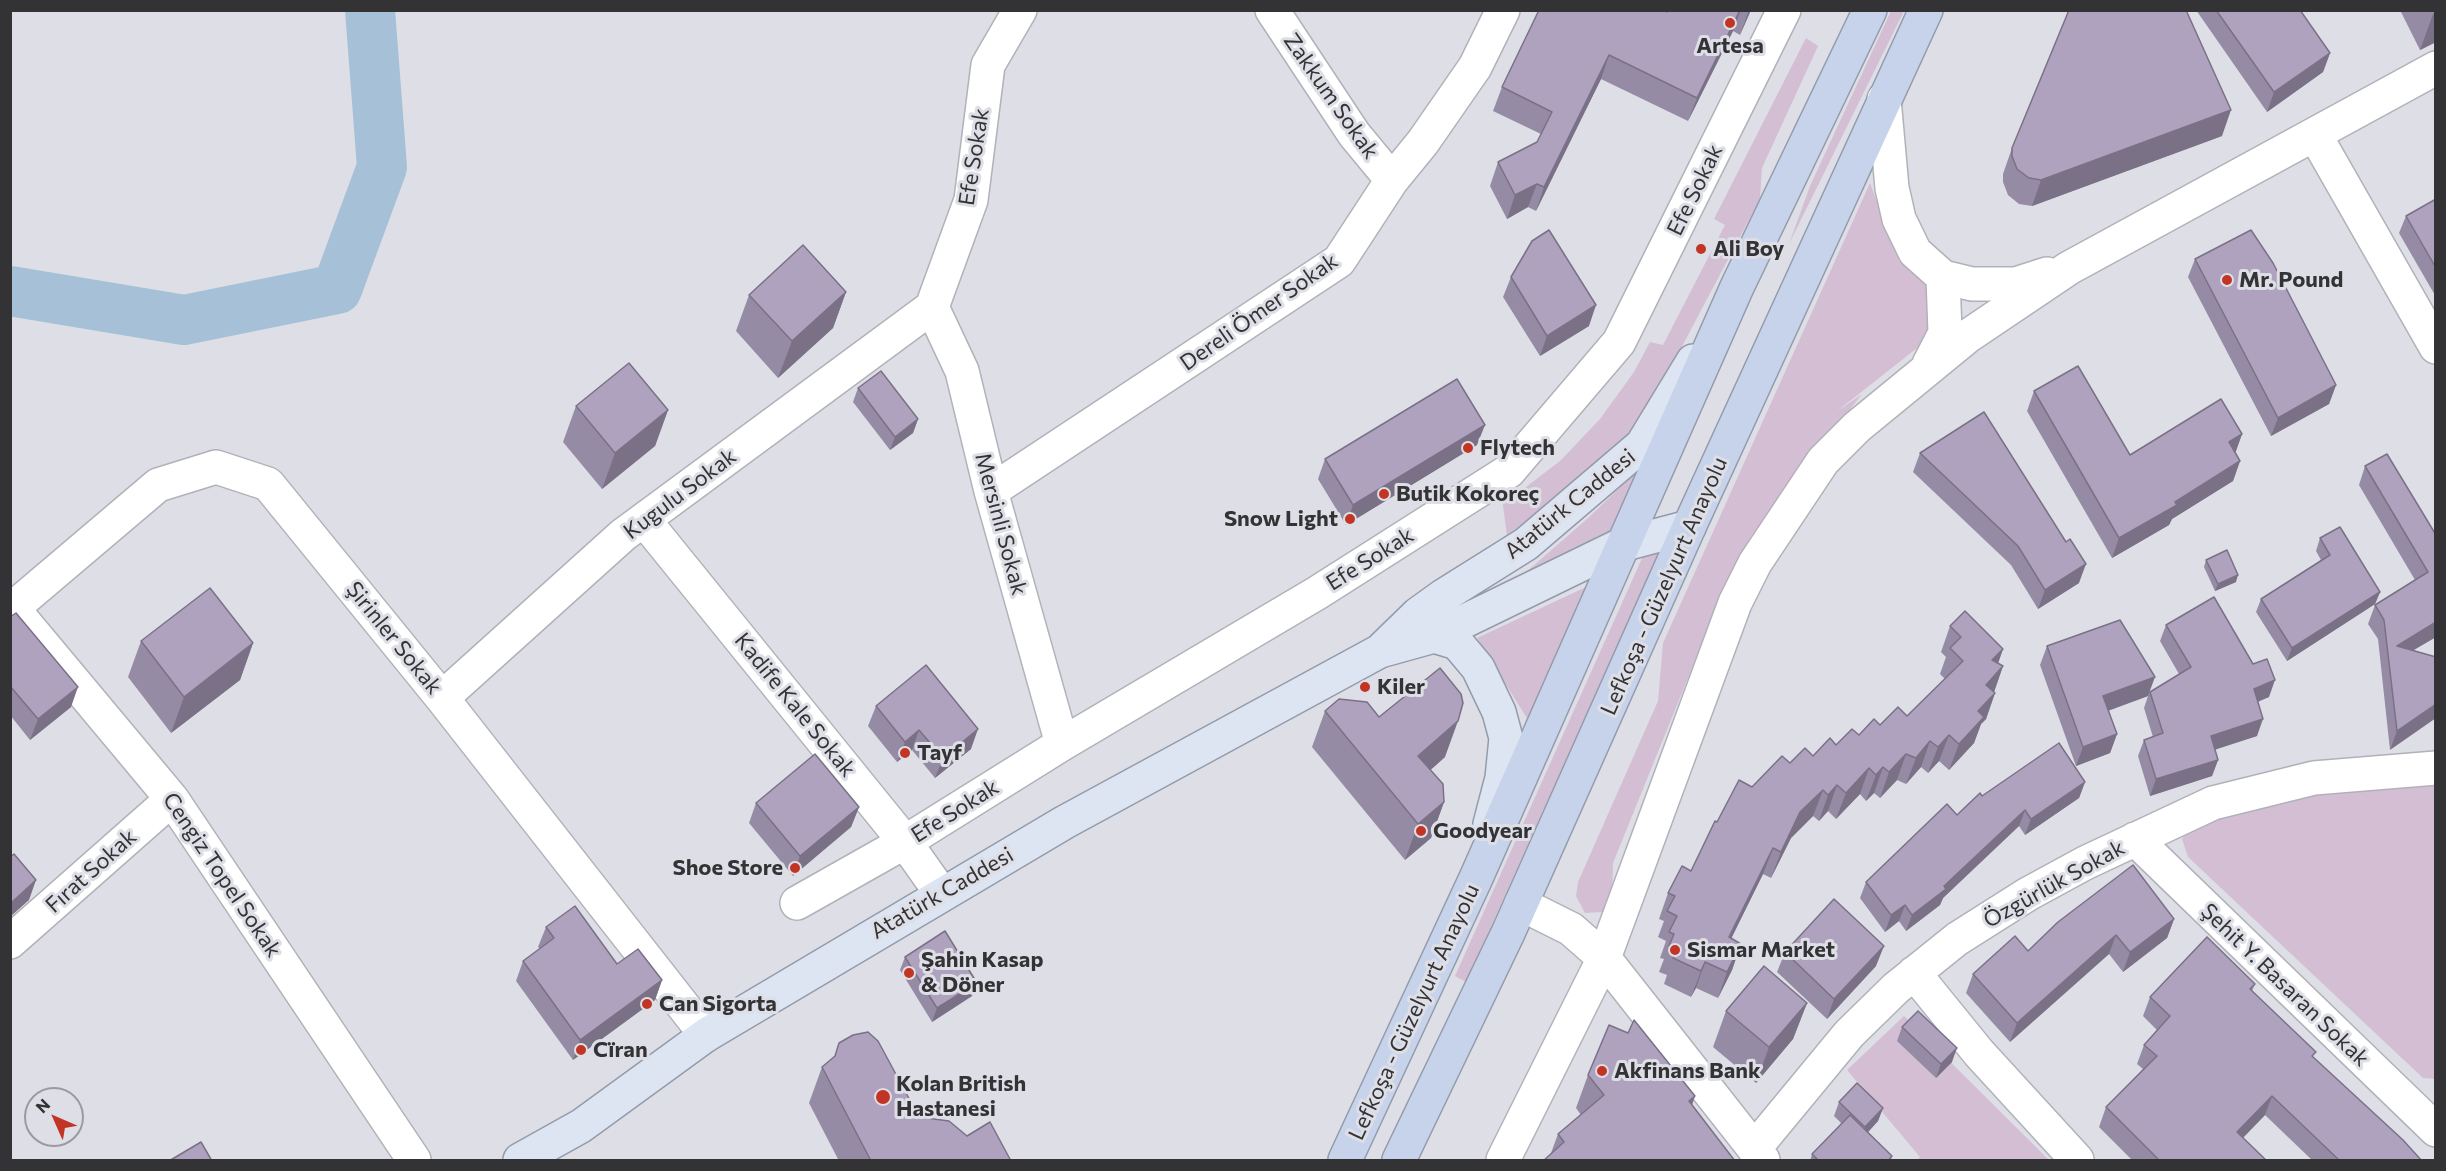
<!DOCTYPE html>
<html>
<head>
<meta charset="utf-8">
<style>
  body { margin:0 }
  #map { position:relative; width:2446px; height:1171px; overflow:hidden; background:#dedfe6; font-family:Commissioner,sans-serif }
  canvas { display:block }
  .frame { position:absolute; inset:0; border:12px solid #333336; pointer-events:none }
  .north { position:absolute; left:24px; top:1087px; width:60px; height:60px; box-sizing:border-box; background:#dedfe6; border:2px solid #9a9aa0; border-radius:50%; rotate:315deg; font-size:16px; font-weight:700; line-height:24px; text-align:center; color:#333336 }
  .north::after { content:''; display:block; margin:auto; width:21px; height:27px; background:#c23525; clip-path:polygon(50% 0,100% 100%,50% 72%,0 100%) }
</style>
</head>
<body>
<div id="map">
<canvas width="2446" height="1171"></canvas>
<div class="frame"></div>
<div class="north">N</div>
</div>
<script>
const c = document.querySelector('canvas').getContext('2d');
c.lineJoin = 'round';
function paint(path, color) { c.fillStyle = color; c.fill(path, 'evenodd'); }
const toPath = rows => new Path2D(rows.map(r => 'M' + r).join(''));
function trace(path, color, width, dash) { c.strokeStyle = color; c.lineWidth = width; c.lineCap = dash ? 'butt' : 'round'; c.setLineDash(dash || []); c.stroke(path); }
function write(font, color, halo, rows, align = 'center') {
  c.font = font + ' Commissioner,sans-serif'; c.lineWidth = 6; c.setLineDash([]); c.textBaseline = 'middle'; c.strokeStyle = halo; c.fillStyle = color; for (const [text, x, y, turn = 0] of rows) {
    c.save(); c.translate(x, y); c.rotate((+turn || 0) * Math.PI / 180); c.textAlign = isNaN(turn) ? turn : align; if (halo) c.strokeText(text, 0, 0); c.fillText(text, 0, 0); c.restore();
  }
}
paint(toPath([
  [1891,11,1904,11,1789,244,1810,186],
  [1806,38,1818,46,1762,168,1760,199,1651,405,1618,448,1507,536,1502,498,1522,490,1560,461,1600,419,1634,372,1650,342,1663,345,1725,225,1714,219],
  [1870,183,1889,234,1937,289,1931,337,1836,412,1862,394,1751,536,1709,626,1613,863,1612,899,1604,912,1585,913,1576,896,1578,882,1658,701,1663,643],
  [1651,458,1612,534,1517,580,1587,519],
  [1662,546,1466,982,1455,976,1647,547],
  [1586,587,1528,720,1477,638],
  [2435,780,2435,1079,2423,1078,2188,857,2182,839,2198,818,2316,790],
  [1904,1016,2049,1160,1917,1160,1920,1157,1847,1070]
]), '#d4bed3');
trace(toPath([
  [10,291,184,320,337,289,382,167,370,10]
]), '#a6c1d7', 50);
const minor = toPath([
  [1272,10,1354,134,1392,180],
  [1884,99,1892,188,1899,219,1915,252,1943,277,1972,284,2016,284,2047,274],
  [2315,135,2436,347],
  [932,307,962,371,991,491,1062,744],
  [932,307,971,200,988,65,1020,10],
  [1929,364,1945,333,1943,277],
  [991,491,1339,261,1392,180,1423,142,1475,67,1503,10],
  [644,520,905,842,941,893],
  [10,605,172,799,414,1160],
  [13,608,158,485,216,467,268,484,442,698,706,1035],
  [442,698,623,535,932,307],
  [2135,839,2436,1130],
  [797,903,905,842,1062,744,1317,593,1509,471,1619,342,1784,10],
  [1521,904,1571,929,1604,958,1763,1160],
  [10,942,172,799],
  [1914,973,1979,1053,2077,1160],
  [1754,1149,1849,1034,1896,988,1957,939,2028,894,2085,863,2213,803,2314,778,2436,768],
  [1503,1160,1604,958,1735,603,1755,563,1823,461,1857,427,1968,336,2069,268,2436,68]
]);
const major = toPath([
  [1434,636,1457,643,1478,668,1499,712,1506,738,1502,778,1490,824],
  [1383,648,1418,614,1443,596,1526,544,1642,445,1693,361],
  [520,1160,581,1126,706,1035,1065,822,1380,651,1434,636,1621,545,1689,527]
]);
const highway = toPath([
  [1345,1160,1476,878,1737,287,1870,10],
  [1399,1160,1508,933,1689,527,1926,10]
]);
trace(minor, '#b1b2b9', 36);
trace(major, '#939bab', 36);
trace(highway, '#939bab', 36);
trace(minor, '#fff', 33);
trace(major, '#dde5f2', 33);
trace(highway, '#c7d3ea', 33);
paint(toPath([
  [1668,10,1751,10,1740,35,1733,31,1688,121,1601,79,1536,211,1528,207,1507,219,1490,186,1498,162,1537,142,1541,134,1493,111,1502,87,1667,12],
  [2196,10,2300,10,2330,53,2323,72,2267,112],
  [2402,10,2436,10,2436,42,2420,50,2401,12],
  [2222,136,2032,206,2019,204,2008,195,2003,182,2003,174,2012,148],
  [2436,199,2436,297,2399,233,2406,216],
  [2195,259,2336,385,2329,404,2271,436,2188,277],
  [1511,277,1589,326,1540,356,1503,297],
  [846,292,833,328,778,378,736,331,749,295],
  [858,388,918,419,913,433,890,450,853,402],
  [2034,391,2130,455,2242,434,2235,453,2240,461,2233,481,2172,519,2169,525,2112,558,2027,411],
  [576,406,668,410,655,446,602,489,563,442],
  [1477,445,1346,525,1318,479,1325,459],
  [1920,453,2066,542,2079,583,2038,609,2011,565,1913,472],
  [2365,466,2436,535,2436,637,2413,650,2436,657,2390,750,2378,639,2368,624,2375,605,2415,580,2359,485],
  [2320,538,2380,592,2375,604,2287,661,2256,612,2261,599,2321,560,2316,551],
  [2206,560,2236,582,2215,591,2204,567],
  [10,617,71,707,30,740,10,715],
  [2166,625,2269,697,2258,702,2257,736,2215,749,2218,760,2212,776,2150,796,2138,756,2144,740,2153,737,2144,708,2148,696,2108,711,2117,734,2110,753,2076,766,2040,665,2047,646,2150,692,2179,674,2160,641],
  [1950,626,2003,649,1998,663,2003,666,1994,692,1995,693,1986,719,1981,724,1974,743,1949,770,1939,761,1928,773,1921,767,1906,784,1897,780,1880,798,1874,793,1866,801,1860,794,1836,819,1828,811,1819,821,1813,816,1791,838,1771,878,1763,874,1731,939,1741,944,1732,970,1718,998,1696,988,1691,997,1664,984,1667,975,1659,972,1664,959,1660,958,1666,941,1658,937,1664,921,1659,919,1668,893,1691,871,1717,822,1752,787,1790,763,1813,756,1880,725,1907,716,1945,679,1940,674,1946,657,1941,652],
  [141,641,253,643,240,680,171,733,128,677],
  [876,706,971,749,935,778,912,750,897,762,868,726],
  [1325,711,1379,717,1445,757,1430,770,1444,802,1431,838,1405,860,1312,747],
  [2085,782,2079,798,2025,835,2019,826,1943,898,1940,905,1906,931,1899,921,1885,932,1860,898,1866,882,1982,796],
  [756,803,859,807,851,827,793,876,749,823],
  [2174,919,2167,938,2123,972,2109,954,2010,1042,1966,993,1973,974,2028,951],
  [546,927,617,964,662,980,655,1000,573,1060,516,981,523,961,540,949,538,947],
  [1785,952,1876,966,1827,1019,1777,972],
  [905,957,972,996,932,1022,900,970],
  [2255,984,2252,991,2314,1058,2422,1161,2313,1161,2265,1115,2243,1138,2267,1161,2133,1161,2099,1127,2106,1107,2143,1069,2137,1064,2144,1045,2157,1030,2143,1016,2150,997],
  [1807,1003,1793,1039,1756,1083,1713,1047,1726,1011],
  [1902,1027,1952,1062,1936,1078,1897,1041],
  [839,1043,919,1117,967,1136,1011,1161,839,1161,809,1103,822,1067,835,1056],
  [1588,1075,1695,1096,1692,1105,1551,1153,1558,1134,1581,1115,1576,1108],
  [1839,1102,1883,1108,1878,1121,1868,1132,1892,1156,1890,1161,1810,1161,1812,1154,1842,1124,1834,1116]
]), '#968ba4');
paint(toPath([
  [1741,10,1733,31,1688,121,1697,98],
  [1749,10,1751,10,1740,35],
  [2436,12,2436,42,2420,50,2433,14],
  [2330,53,2323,72,2267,112,2274,92],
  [1609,55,1601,79,1536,211,1544,187],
  [2231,110,2222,136,2032,206,2041,180],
  [1537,184,1528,207,1507,219,1515,195],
  [846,292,833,328,778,378,792,341],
  [1596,305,1589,326,1540,356,1547,336],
  [2336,385,2329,404,2271,436,2278,418],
  [668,410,655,446,602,489,615,453],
  [918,419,913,433,890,450,895,437],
  [1485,425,1477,445,1346,525,1353,505],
  [2242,434,2235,454,2229,442],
  [2240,461,2233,481,2172,519,2169,525,2112,558,2119,538,2175,502],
  [2086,564,2079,583,2038,609,2045,590],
  [2238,575,2236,582,2215,591,2218,584],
  [2380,592,2375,604,2287,661,2292,648],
  [2436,622,2436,637,2390,664,2397,646],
  [253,643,240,680,171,733,184,697],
  [2003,649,1994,675,1992,660],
  [2003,666,1994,692,1986,685],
  [2155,677,2148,696,2096,715,2103,696],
  [2275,680,2269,697,2248,705,2254,689],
  [78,687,71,707,30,740,38,719],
  [1995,693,1986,719,1981,724,1974,743,1949,770,1959,744,1978,711],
  [2436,704,2436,718,2390,750,2397,731],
  [2263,719,2257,736,2205,753,2211,736],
  [1458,721,1445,757,1405,793,1418,756],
  [978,729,971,749,935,778,943,758],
  [919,730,912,750,897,762,905,742],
  [2117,734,2110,753,2076,766,2083,747],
  [1949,735,1939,761,1928,773,1938,747],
  [1930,741,1921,767,1906,784,1916,758],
  [1906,754,1897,780,1880,798,1889,772],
  [2218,760,2212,776,2150,796,2156,779],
  [1883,767,1874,793,1866,801,1876,775],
  [1869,768,1860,794,1836,819,1846,793],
  [2085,782,2079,798,2025,835,2031,819],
  [1837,785,1828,811,1819,821,1828,795],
  [1823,790,1813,816,1791,838,1771,878,1781,852,1800,812],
  [1444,802,1431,838,1405,860,1418,824],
  [859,807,851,827,793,876,800,856],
  [2025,810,2019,826,1943,898,1940,905,1906,931,1912,915],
  [1773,848,1763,874,1719,963,1729,937],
  [36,880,29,900,10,917,10,904],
  [1905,905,1899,921,1885,932,1891,915],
  [2174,919,2167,938,2123,972,2130,952],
  [2116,935,2109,954,2010,1042,2017,1023],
  [1741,944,1732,970,1718,998,1727,972],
  [1884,946,1876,966,1827,1019,1834,999],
  [1705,962,1696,988,1691,997,1701,971],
  [662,980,655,1000,573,1060,580,1040],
  [977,983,972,996,932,1022,937,1008],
  [1807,1003,1793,1039,1756,1083,1769,1047],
  [1957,1048,1952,1062,1936,1078,1941,1064],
  [1695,1096,1683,1129,1689,1101],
  [2272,1096,2265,1115,2230,1151,2237,1132],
  [1883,1108,1878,1121,1860,1141,1865,1127]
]), '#7a7186');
const building = toPath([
  [1539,10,1664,10,1667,12,1668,10,1740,10,1697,98,1609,55,1544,187,1537,184,1515,195,1498,162,1537,142,1552,112,1502,87,1539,10],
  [2069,10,2186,10,2231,110,2041,180,2029,178,2017,169,2012,156,2012,148,2069,10],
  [2216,10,2300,10,2330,53,2274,92,2216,10],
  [2436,199,2436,268,2406,216,2436,199],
  [1549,230,1596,305,1547,336,1511,277,1532,241,1549,230],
  [2251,230,2273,263,2336,385,2278,418,2195,259,2251,230],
  [803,245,846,292,792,341,749,295,803,245],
  [629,363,668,410,615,453,576,406,629,363],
  [2078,366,2130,455,2221,399,2242,434,2229,442,2240,461,2175,502,2177,505,2119,538,2034,391,2078,366],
  [881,371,918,419,895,437,858,388,881,371],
  [1457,379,1485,425,1353,505,1325,459,1457,379],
  [1984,412,2066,542,2070,539,2086,564,2045,590,2018,546,1920,453,1984,412],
  [2387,454,2436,535,2436,622,2397,646,2436,657,2436,704,2397,731,2384,620,2375,605,2428,572,2365,466,2387,454],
  [2340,527,2380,592,2292,648,2261,599,2330,555,2320,538,2340,527],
  [2227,550,2238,575,2218,584,2206,560,2227,550],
  [210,588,253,643,184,697,141,641,210,588],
  [2214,597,2253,664,2267,659,2275,680,2254,689,2263,719,2211,736,2218,760,2156,779,2144,740,2163,733,2150,692,2191,667,2166,625,2214,597],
  [1965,611,2003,649,1992,660,2003,666,1986,685,1995,693,1978,711,1984,717,1959,744,1949,735,1938,747,1930,741,1916,758,1906,754,1889,772,1883,767,1876,775,1869,768,1846,793,1837,785,1828,795,1823,790,1800,812,1781,852,1773,848,1729,937,1741,944,1727,972,1705,962,1701,971,1673,958,1677,950,1669,946,1674,934,1669,932,1677,916,1667,911,1675,896,1668,893,1682,866,1691,871,1715,821,1717,822,1739,780,1752,787,1782,756,1790,763,1805,748,1813,756,1830,738,1836,745,1852,729,1859,735,1874,719,1880,725,1898,707,1907,716,1963,661,1950,648,1961,637,1950,626,1965,611],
  [16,613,78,687,38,719,10,686,10,617,16,613],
  [2120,620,2155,677,2103,696,2117,734,2083,747,2047,646,2120,620],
  [926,665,978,729,943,758,919,730,905,742,876,706,926,665],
  [1440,668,1461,694,1463,703,1458,721,1418,756,1443,784,1444,802,1418,824,1325,711,1339,699,1367,702,1379,717,1440,668],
  [2059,743,2085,782,2031,819,2025,810,1944,886,1946,889,1912,915,1905,905,1891,915,1866,882,1947,804,1957,815,1980,793,1982,796,2059,743],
  [815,754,859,807,800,856,756,803,815,754],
  [14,854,36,880,10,904,10,857,14,854],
  [2133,865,2174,919,2130,952,2116,935,2017,1023,1973,974,2015,936,2028,951,2058,922,2133,865],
  [1834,899,1884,946,1834,999,1785,952,1834,899],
  [575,906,617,964,638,949,662,980,580,1040,523,961,554,938,546,927,575,906],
  [945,931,977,983,937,1008,905,957,945,931],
  [2207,937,2255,984,2250,989,2316,1052,2312,1056,2403,1140,2422,1161,2340,1161,2272,1096,2237,1132,2267,1161,2160,1161,2106,1107,2157,1056,2144,1045,2170,1016,2150,997,2207,937],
  [1764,966,1807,1003,1769,1047,1726,1011,1764,966],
  [1918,1011,1957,1048,1941,1064,1902,1027,1918,1011],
  [1634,1020,1695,1096,1689,1101,1735,1161,1543,1161,1564,1142,1558,1134,1604,1095,1588,1075,1609,1025,1628,1033,1634,1020],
  [868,1032,878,1041,919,1117,949,1121,967,1136,990,1122,1011,1161,871,1161,822,1067,835,1056,839,1043,853,1035,868,1032],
  [1857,1083,1883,1108,1865,1127,1839,1102,1857,1083],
  [1850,1115,1892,1156,1888,1161,1819,1161,1812,1154,1850,1115],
  [201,1142,212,1161,169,1161,201,1142]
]);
paint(building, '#afa2bf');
trace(building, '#7a7186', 1.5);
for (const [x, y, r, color] of [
  [1730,23,6,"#c23525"],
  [1701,249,6,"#c23525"],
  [2227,280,6,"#c23525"],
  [1468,448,6,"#c23525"],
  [1384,494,6,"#c23525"],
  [1350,519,6,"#c23525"],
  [1365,687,6,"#c23525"],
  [905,753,6,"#c23525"],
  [1421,831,6,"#c23525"],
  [795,868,6,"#c23525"],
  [1675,950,6,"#c23525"],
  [909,973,6,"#c23525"],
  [647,1004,6,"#c23525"],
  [581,1050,6,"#c23525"],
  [1602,1071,6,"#c23525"],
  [883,1097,8,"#c23525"]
]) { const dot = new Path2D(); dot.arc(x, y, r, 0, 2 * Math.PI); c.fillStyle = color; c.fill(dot); trace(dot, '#dedfe6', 2); }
write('bold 22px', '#333336', '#dedfe6', [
  ["Artesa",1730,46,"center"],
  ["Ali Boy",1713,249],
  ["Mr. Pound",2239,280],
  ["Flytech",1480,448],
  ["Butik Kokoreç",1396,494],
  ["Snow Light",1338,519,"right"],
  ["Kiler",1377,687],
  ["Tayf",917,753],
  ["Goodyear",1433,831],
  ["Shoe Store",783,868,"right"],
  ["Sismar Market",1687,950],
  ["Şahin Kasap",921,960],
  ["& Döner",921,985],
  ["Can Sigorta",659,1004],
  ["Cïran",593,1050],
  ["Akfinans Bank",1614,1071],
  ["Kolan British",896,1084],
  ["Hastanesi",896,1109]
], 'left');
write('22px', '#333336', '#dedfe6', [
  ["Zakkum Sokak",1331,96,55],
  ["Efe Sokak",974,157,-81],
  ["Efe Sokak",1695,190,-64],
  ["Dereli Ömer Sokak",1259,312,-35],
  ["Kugulu Sokak",680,494,-37],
  ["Atatürk Caddesi",1570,504,-39],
  ["Mersinli Sokak",1001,524,75],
  ["Efe Sokak",1370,559,-32],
  ["Lefkoşa - Güzelyurt Anayolu",1664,586,-66],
  ["Şirinler Sokak",394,638,51],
  ["Kadife Kale Sokak",795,705,51],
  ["Efe Sokak",955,811,-32],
  ["Fırat Sokak",91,871,-42],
  ["Cengiz Topel Sokak",222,875,56],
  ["Özgürlük Sokak",2054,884,-29],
  ["Atatürk Caddesi",942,893,-30],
  ["Şehit Y. Basaran Sokak",2285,985,44],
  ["Lefkoşa - Güzelyurt Anayolu",1414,1012,-65]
]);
</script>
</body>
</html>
